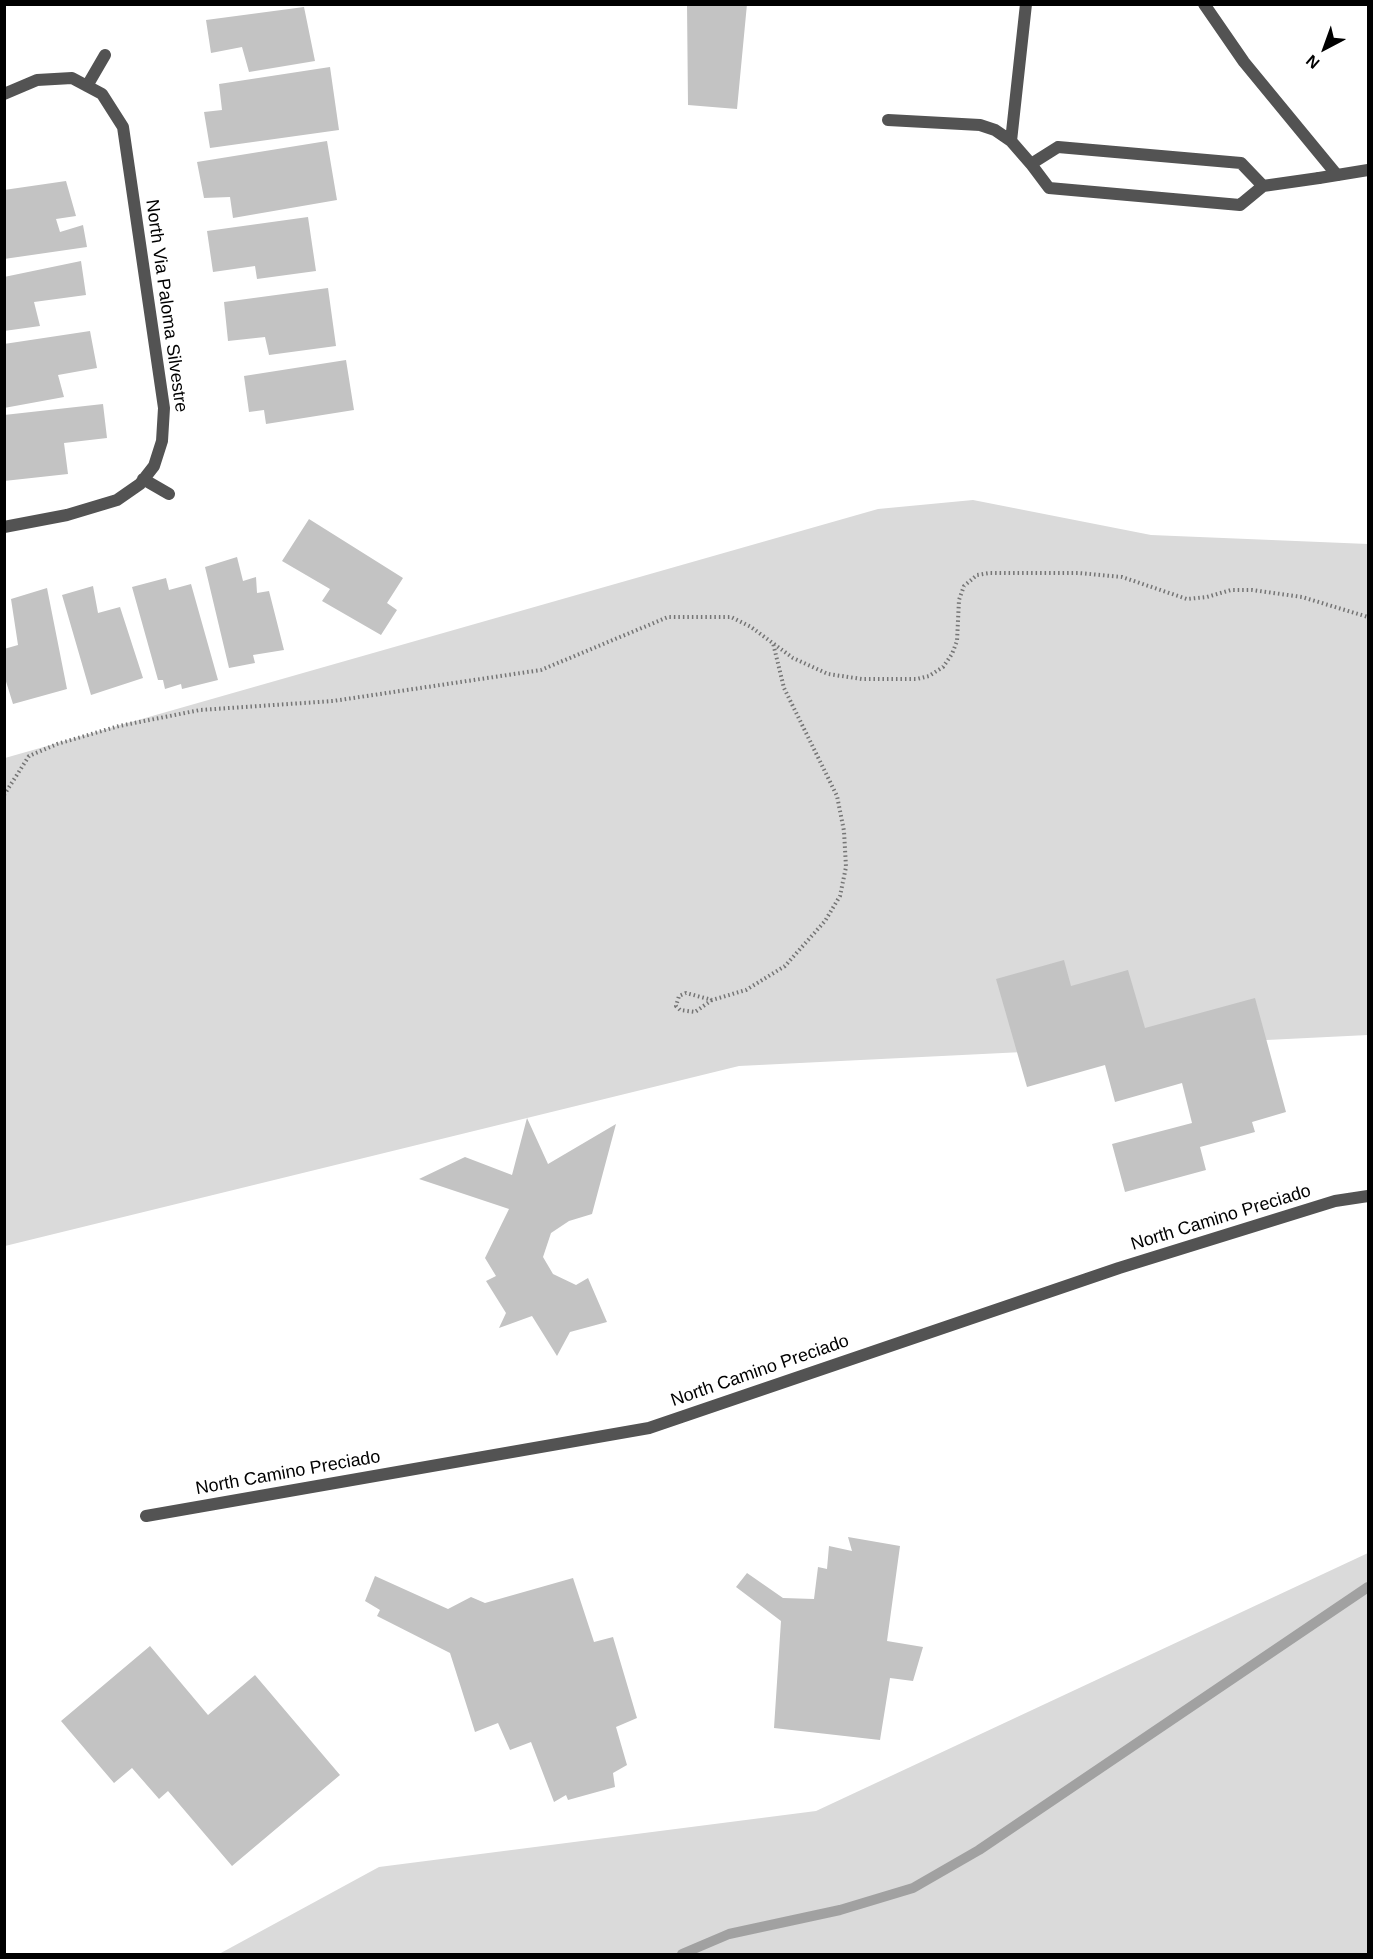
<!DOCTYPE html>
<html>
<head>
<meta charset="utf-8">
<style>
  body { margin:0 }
  #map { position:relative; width:1373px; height:1959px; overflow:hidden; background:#fff; font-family:Helvetica,sans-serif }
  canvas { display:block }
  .frame { position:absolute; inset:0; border:6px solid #000; pointer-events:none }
  .north { position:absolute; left:1295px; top:18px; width:60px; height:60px; -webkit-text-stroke:4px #fff; paint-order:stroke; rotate:221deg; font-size:16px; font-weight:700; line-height:24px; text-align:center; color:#000 }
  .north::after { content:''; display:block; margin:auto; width:21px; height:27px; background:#000; clip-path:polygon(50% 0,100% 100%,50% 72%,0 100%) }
</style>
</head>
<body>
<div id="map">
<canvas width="1373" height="1959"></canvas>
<div class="frame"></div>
<div class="north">N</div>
</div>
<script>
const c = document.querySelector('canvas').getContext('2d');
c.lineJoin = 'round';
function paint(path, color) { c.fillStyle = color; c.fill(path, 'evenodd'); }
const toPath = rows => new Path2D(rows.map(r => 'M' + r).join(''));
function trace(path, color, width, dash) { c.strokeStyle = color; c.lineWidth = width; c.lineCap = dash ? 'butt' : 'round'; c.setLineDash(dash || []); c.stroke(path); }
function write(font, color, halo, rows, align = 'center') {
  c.font = font + ' Helvetica,sans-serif'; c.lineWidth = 5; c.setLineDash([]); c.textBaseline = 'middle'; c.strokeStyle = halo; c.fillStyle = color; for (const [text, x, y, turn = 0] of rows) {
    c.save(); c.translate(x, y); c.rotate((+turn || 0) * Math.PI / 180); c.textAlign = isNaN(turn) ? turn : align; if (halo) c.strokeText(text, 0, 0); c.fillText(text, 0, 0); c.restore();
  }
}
paint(toPath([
  [973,500,1151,535,1368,544,1368,1035,739,1066,5,1246,5,758,878,509],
  [1368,1553,1368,1954,219,1954,379,1867,816,1811]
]), '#dadada');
trace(toPath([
  [682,1954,729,1934,840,1910,913,1888,979,1850,1368,1587]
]), '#a1a1a1', 10);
paint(toPath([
  [687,4,747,4,737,109,688,105],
  [304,7,315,61,249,72,242,47,211,53,206,20],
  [330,67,339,130,210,148,204,112,222,110,219,84],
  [327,141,337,200,233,218,230,197,204,198,197,162],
  [66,181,76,216,56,219,60,232,83,225,87,247,4,259,4,190],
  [308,217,316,271,257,279,255,266,213,272,207,231],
  [81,261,86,295,34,302,40,326,4,331,4,277],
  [328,288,336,346,269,355,265,337,228,341,224,302],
  [90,331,97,368,58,375,64,397,4,408,4,344],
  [346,360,354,410,266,424,264,410,249,412,244,376],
  [103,404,107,438,64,443,68,474,4,481,4,415],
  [309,519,403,578,387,603,397,610,381,635,322,601,330,589,282,561],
  [237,557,243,581,256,577,257,593,269,591,284,650,253,655,255,663,229,668,205,567],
  [166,578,169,590,191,584,218,680,182,689,181,684,165,689,163,680,158,680,132,587],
  [93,586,98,613,120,607,143,678,91,695,62,595],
  [47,588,67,689,13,704,4,675,4,649,18,645,11,599],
  [1064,960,1071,986,1128,970,1145,1028,1255,998,1286,1112,1252,1122,1255,1132,1200,1147,1206,1170,1125,1192,1112,1144,1192,1123,1182,1083,1115,1102,1105,1065,1027,1087,996,979],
  [527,1118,548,1164,616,1124,592,1214,569,1221,551,1233,543,1257,553,1274,576,1285,588,1278,607,1322,570,1332,557,1356,532,1316,499,1328,506,1313,486,1281,496,1276,485,1258,509,1209,419,1179,465,1157,512,1175],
  [848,1537,900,1546,887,1641,923,1647,913,1681,890,1678,880,1740,774,1728,781,1621,736,1587,747,1573,783,1598,814,1599,818,1567,827,1569,829,1546,852,1551],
  [375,1576,448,1609,471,1597,485,1603,573,1578,594,1642,613,1637,637,1718,616,1727,627,1765,613,1773,615,1787,568,1800,566,1795,554,1802,531,1742,510,1750,498,1723,475,1732,450,1653,377,1616,380,1610,365,1601],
  [150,1646,208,1715,255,1675,340,1775,232,1866,168,1791,159,1799,132,1768,114,1783,61,1721]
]), '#c3c3c3');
trace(toPath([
  [4,795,29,756,57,744,119,726,200,710,333,701,541,670,668,617,731,617,751,627,793,658,828,674,862,679,917,679,929,676,943,667,952,654,957,641,959,600,964,586,977,575,989,573,1079,573,1122,577,1187,599,1207,597,1231,590,1252,590,1302,597,1368,617],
  [712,1000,695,1012,680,1010,676,1006,679,996,686,993,712,1000,746,990,785,966,825,921,840,896,846,867,844,831,837,796,784,688,773,643]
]), '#757575', 4, [1.5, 3]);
trace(toPath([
  [1204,4,1244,62,1337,175],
  [888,120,980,125,995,130,1011,141,1031,164],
  [1011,141,1026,4],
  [1058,147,1241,163,1263,186,1240,205,1049,188,1031,164,1058,147],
  [1263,186,1319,178]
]), '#535353', 12);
trace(toPath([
  [87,86,105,55],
  [4,94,37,80,72,78,102,94,123,127,164,408,162,441,154,466,140,484,117,500,67,515,4,527],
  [1319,178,1368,170],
  [143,479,169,494],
  [146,1516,649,1428,1119,1268,1335,1201,1368,1196]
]), '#535353', 12);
write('18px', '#000', '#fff', [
  ["North Via Paloma Silvestre",166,306,82],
  ["North Camino Preciado",1221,1218,-17],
  ["North Camino Preciado",760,1371,-19],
  ["North Camino Preciado",288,1473,-10]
]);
</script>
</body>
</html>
